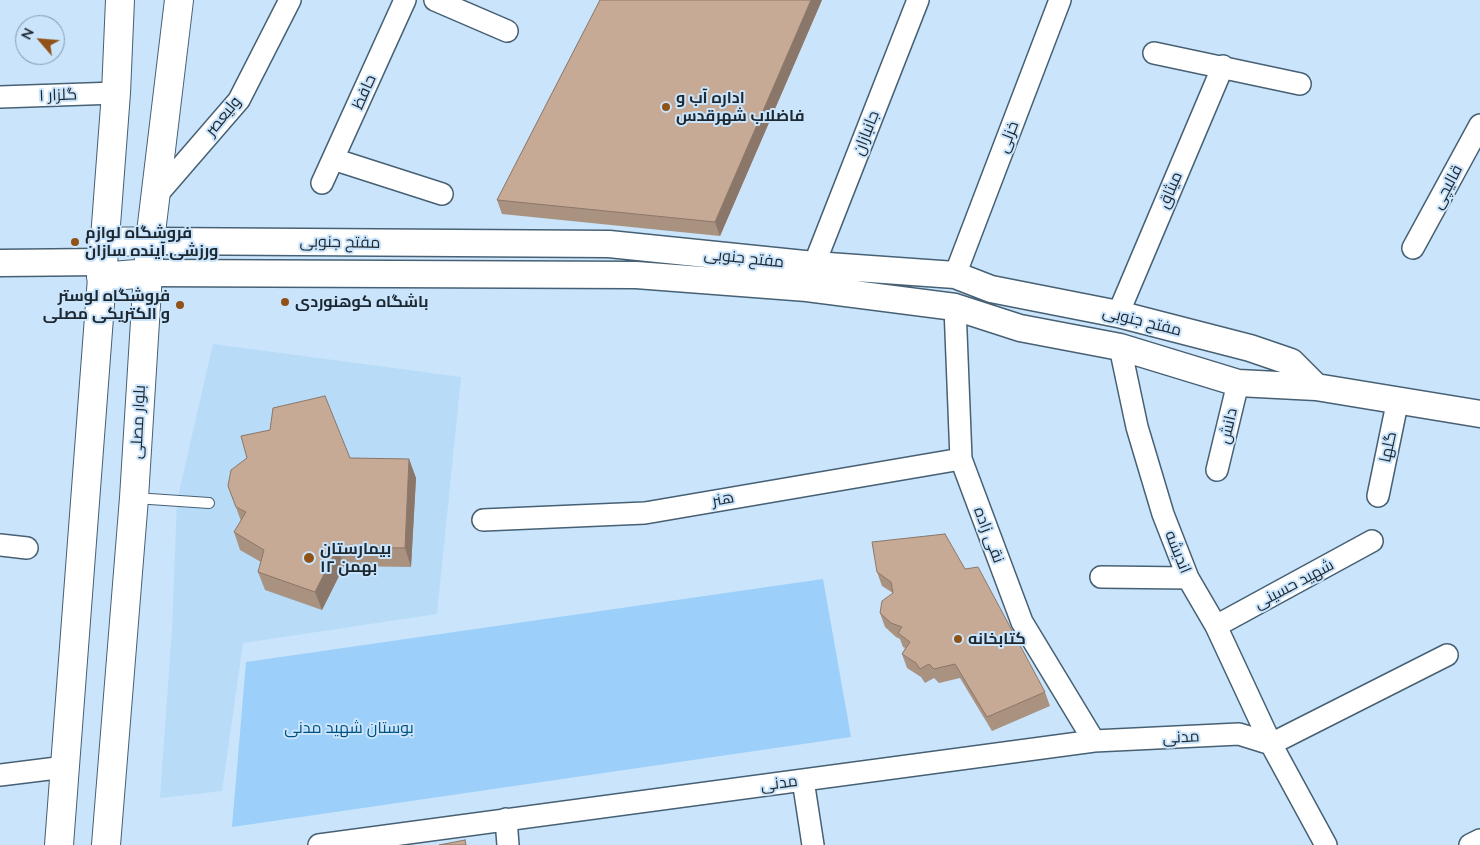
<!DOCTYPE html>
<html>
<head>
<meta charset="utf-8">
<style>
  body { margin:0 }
  #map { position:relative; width:1480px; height:845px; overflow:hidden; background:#c9e4fb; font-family:Lato,sans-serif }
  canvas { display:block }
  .north { position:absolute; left:15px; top:15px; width:50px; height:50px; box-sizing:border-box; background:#c9e4fb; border:1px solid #8498aa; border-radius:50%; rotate:297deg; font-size:14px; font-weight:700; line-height:20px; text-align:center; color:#1d2730 }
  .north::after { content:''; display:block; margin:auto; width:18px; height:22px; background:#905217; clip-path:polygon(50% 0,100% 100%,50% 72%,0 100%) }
</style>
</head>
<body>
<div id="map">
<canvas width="1480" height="845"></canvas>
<div class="north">N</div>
</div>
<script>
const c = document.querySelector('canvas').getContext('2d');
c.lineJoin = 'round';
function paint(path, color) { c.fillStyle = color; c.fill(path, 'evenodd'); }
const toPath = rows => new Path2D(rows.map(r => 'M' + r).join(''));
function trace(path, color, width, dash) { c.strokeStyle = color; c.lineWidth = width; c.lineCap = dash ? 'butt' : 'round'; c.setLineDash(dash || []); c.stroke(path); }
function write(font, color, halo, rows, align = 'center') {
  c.font = font + ' Lato,Cairo,sans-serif'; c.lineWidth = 4; c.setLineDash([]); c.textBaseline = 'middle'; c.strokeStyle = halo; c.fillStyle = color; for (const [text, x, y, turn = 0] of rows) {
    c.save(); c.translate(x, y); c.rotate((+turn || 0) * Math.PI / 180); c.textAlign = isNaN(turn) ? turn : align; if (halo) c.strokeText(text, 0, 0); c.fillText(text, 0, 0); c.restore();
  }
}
paint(toPath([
  [213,344,461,377,437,614,243,643,222,791,160,798,172,630,177,501]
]), '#b8dbf7');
paint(toPath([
  [823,579,851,737,232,827,246,662]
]), '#9ccff9');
const service = toPath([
  [135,498,209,503]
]);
const minor = toPath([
  [435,0,507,31],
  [1154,53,1300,84],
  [0,97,116,93],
  [333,159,442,194],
  [322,183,405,0],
  [156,196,239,100,290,0],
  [1413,248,1480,125],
  [814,265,918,0],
  [955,275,1060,0],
  [955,307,961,459,1022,622,1094,741],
  [1118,314,1223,66],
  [1120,347,1137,427,1163,514,1188,578,1216,626,1271,744,1447,655],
  [1217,470,1238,383],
  [1378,496,1398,399],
  [483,520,645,513,961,459],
  [0,545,27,548],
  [1101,577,1188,578],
  [1216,626,1372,541],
  [0,775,65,767],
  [803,780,813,845],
  [506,819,508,845],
  [319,845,1094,741,1239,734,1271,744,1326,845],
  [1470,845,1480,840]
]);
const tertiary = toPath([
  [150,241,609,244,814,265,955,275,991,289,1118,314,1250,348,1291,362,1316,387],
  [0,263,102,262],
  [148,273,636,275,807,288,955,307,1020,328,1120,347,1238,383,1316,387,1480,414]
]);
const secondary = toPath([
  [104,242,150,241],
  [101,277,148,273],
  [59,845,116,93,120,0],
  [106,845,134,498,150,241,179,0]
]);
trace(service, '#476073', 12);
trace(minor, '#476073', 24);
trace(tertiary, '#476073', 29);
trace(secondary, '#476073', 30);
trace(service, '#fff', 10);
trace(minor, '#fff', 21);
trace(tertiary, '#fff', 26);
trace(secondary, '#fff', 28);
paint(toPath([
  [600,0,822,0,720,236,502,214,497,200],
  [350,458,409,459,416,478,411,567,344,566,322,610,265,590,258,572,261,562,240,550,234,532,241,521,228,486],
  [965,569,1045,692,1050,706,992,731,960,678,939,683,934,678,925,683,921,677,907,668,902,654,905,648,903,647,900,639,896,637,885,627,880,613,893,593,882,586,877,572]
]), '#aa9281');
paint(toPath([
  [811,0,822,0,720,236,715,222],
  [409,459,416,478,411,567,405,548],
  [338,547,344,566,322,610,315,592]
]), '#8b7769');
const building = toPath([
  [600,0,811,0,715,222,497,200,600,0],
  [325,396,350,458,409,459,405,548,338,547,315,592,258,572,264,550,234,532,246,512,236,507,228,486,231,470,247,458,241,436,270,430,273,408,325,396],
  [945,534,965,569,978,567,1045,692,987,717,955,664,934,669,929,664,920,669,916,663,902,654,910,642,898,633,902,627,891,623,880,613,882,601,893,593,891,582,877,572,872,542,945,534],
  [465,840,466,845,439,845,465,840]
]);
paint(building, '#c6aa96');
trace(building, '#8b7769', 1);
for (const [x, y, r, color] of [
  [666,107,5,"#905217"],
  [75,242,5,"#905217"],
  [285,302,5,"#905217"],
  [180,305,5,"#905217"],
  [309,558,6,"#905217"],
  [958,639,5,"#905217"]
]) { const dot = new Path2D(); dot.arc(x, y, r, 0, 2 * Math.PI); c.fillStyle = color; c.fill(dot); trace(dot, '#c9e4fb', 2); }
write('16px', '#1d2730', '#c9e4fb', [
  ["حافظ",364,92,-66],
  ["گلزار ۱",58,95,-2],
  ["ولیعصر",223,116,-51],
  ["جانبازان",866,133,-69],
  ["خزلی",1008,137,-69],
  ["قالیچی",1447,187,-62],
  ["میثاق",1170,190,-67],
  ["مفتح جنوبی",340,242,1],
  ["مفتح جنوبی",744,258,6],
  ["مفتح جنوبی",1142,321,14],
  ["بلوار مصلی",138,422,-87],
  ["دانش",1228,426,-77],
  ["گلها",1388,447,-78],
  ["هنر",723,499,-10],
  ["نقی زاده",989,535,69],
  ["اندیشه",1178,552,68],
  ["شهید حسینی",1294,584,-28],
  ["مدنی",1181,737,-3],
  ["مدنی",779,783,-7]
]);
write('bold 16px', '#1d2730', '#c9e4fb', [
  ["اداره آب و",676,98],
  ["فاضلاب شهرقدس",676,116],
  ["فروشگاه لوازم",85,233],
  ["ورزشی آینده سازان",85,251],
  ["فروشگاه لوستر",170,296,"right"],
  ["و الکتریکی مصلی",170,314,"right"],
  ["باشگاه کوهنوردی",295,302],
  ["بیمارستان",320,549],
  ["۱۲ بهمن",320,567],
  ["کتابخانه",968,639]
], 'left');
write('16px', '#005280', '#c9e4fb', [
  ["بوستان شهید مدنی",349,728]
]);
</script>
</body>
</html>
